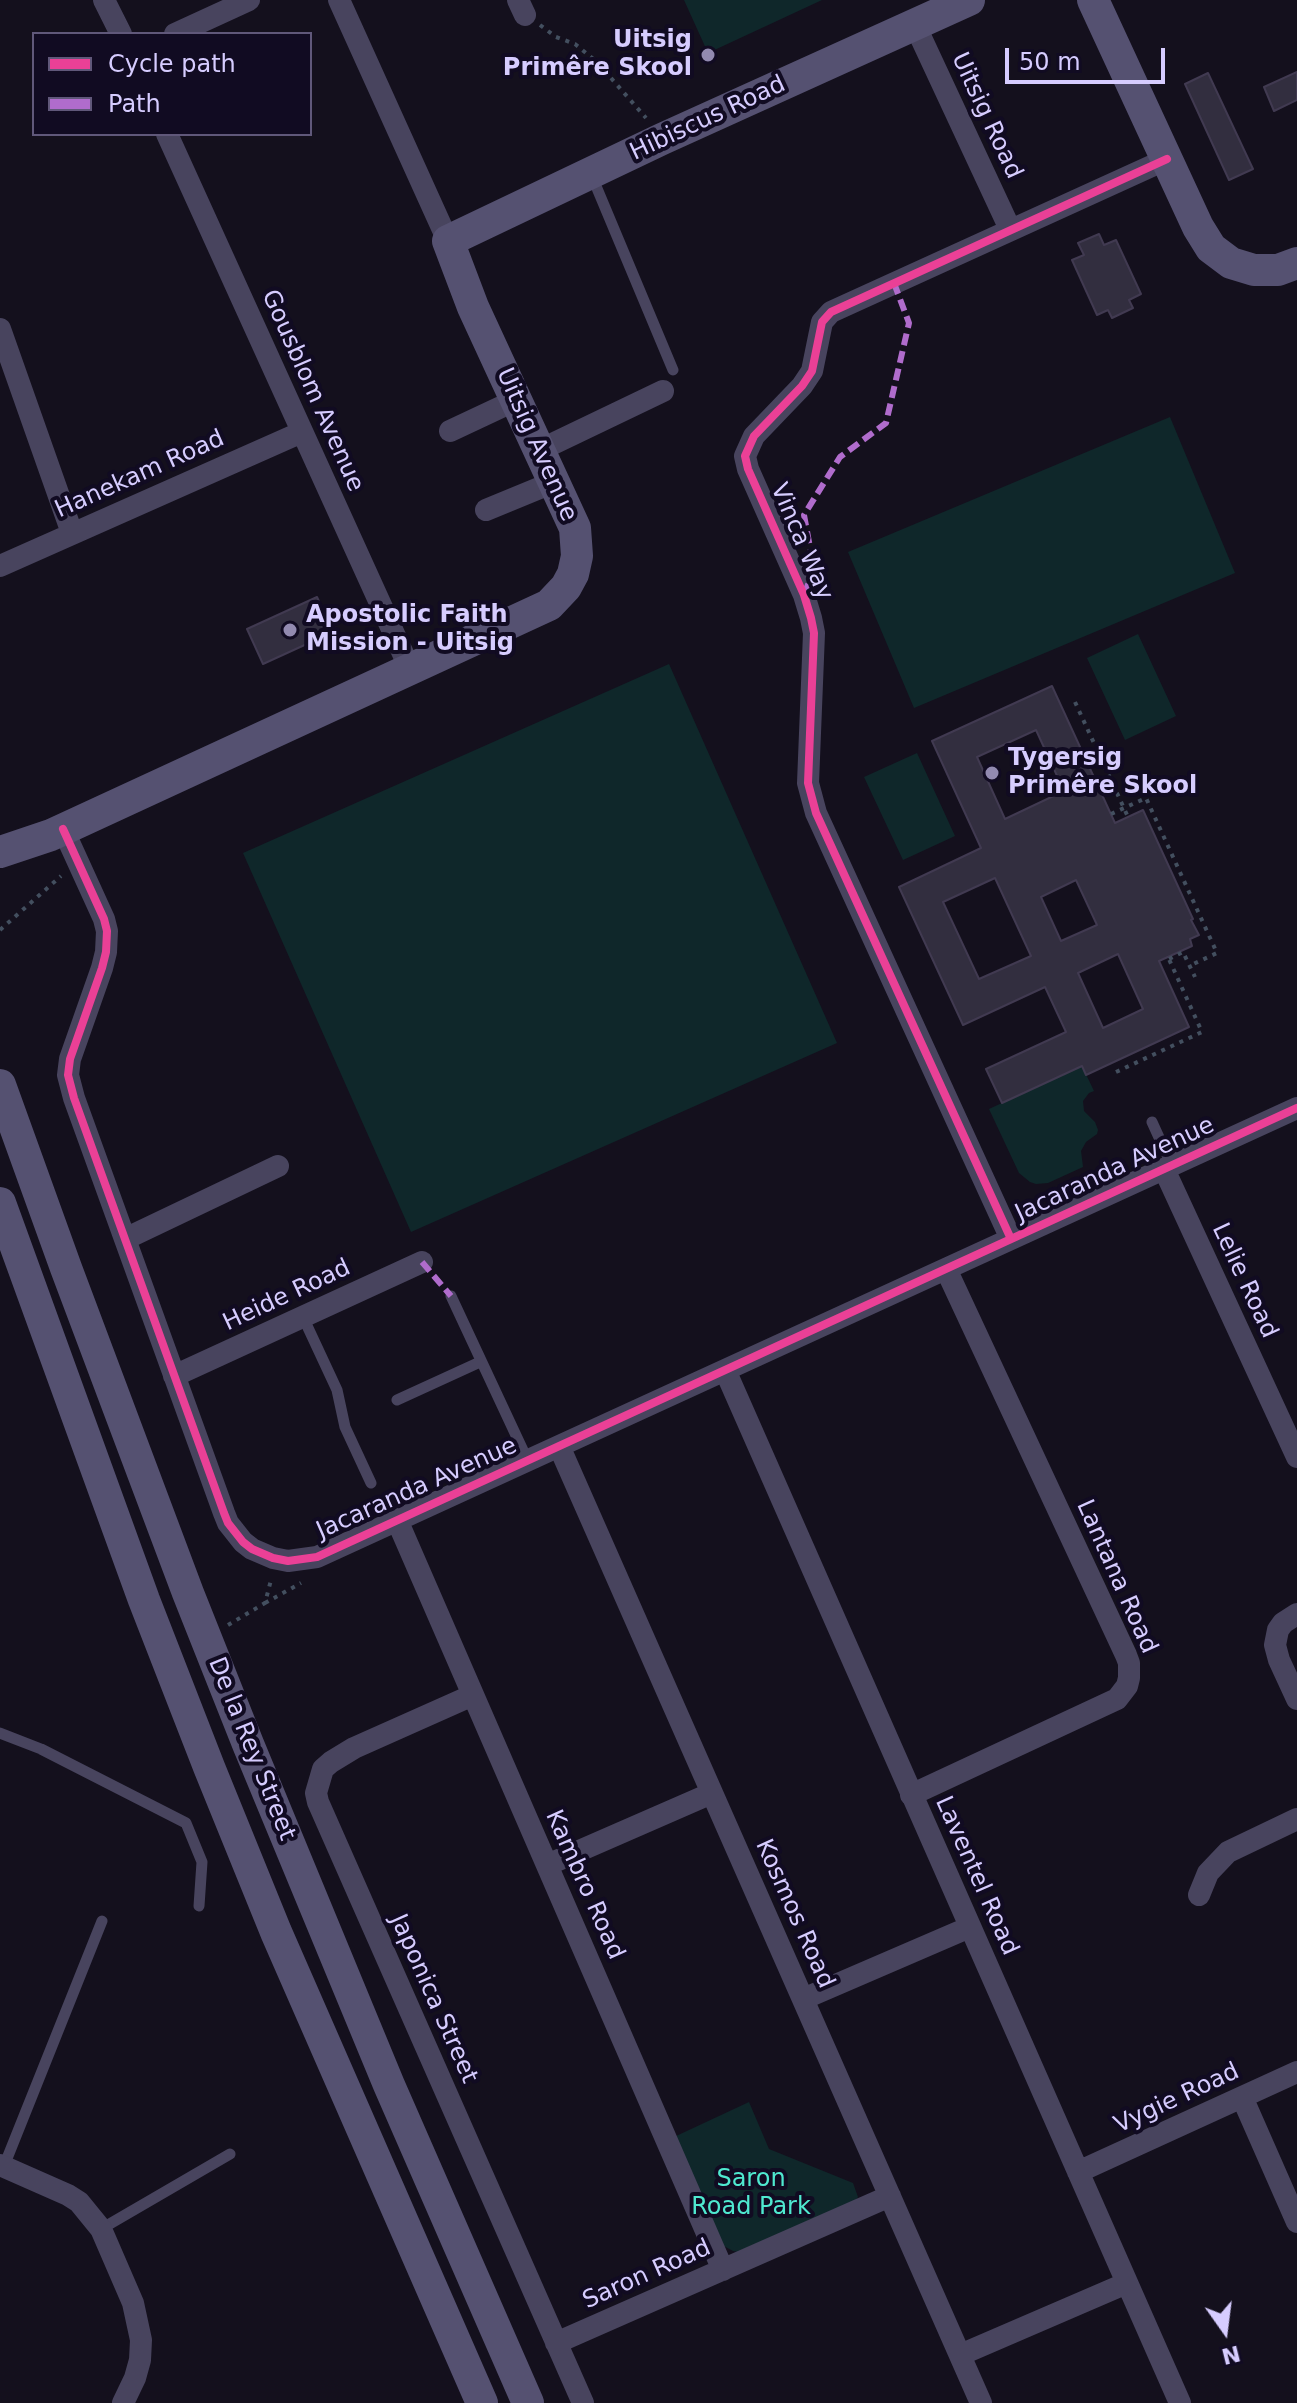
<!DOCTYPE html>
<html>
<head>
<meta charset="utf-8">
<style>
  body { margin:0 }
  #map { position:relative; width:1297px; height:2403px; overflow:hidden; background:#14101d; font-family:"DejaVu Sans",sans-serif }
  canvas { display:block }
  .legend { position:absolute; left:32px; top:32px; width:280px; height:104px; box-sizing:border-box; background:#110b22; border:2px solid #60587a; margin:0; padding:10px 14px; list-style:none; font-size:24px; color:#d6ccff }
  .legend li { display:flex; align-items:center; gap:16px; height:40px }
  .legend b { width:40px; border:2px solid #60587a }
  .north { position:absolute; left:1185px; top:2291px; width:80px; height:80px; -webkit-text-stroke:6px #110b22; paint-order:stroke; rotate:166deg; font-size:22px; font-weight:700; line-height:32px; text-align:center; color:#d6ccff }
  .north::after { content:''; display:block; margin:auto; width:28px; height:36px; background:#d6ccff; clip-path:polygon(50% 0,100% 100%,50% 72%,0 100%) }
  .scale { position:absolute; left:1005px; top:48px; width:160px; height:36px; box-sizing:border-box; border:4px solid #d6ccff; border-top:0; padding-left:10px; font-size:24px; line-height:28px; white-space:nowrap; color:#d6ccff; -webkit-text-stroke:6px #110b22; paint-order:stroke }
</style>
</head>
<body>
<div id="map">
<canvas width="1297" height="2403"></canvas>
<ul class="legend">
<li><b style="height:10px;background:#ea4096"></b>Cycle path</li>
<li><b style="height:10px;background:#b06ccc"></b>Path</li>
</ul>
<div class="north">N</div>
<div class="scale">50 m</div>
</div>
<script>
const c = document.querySelector('canvas').getContext('2d');
c.lineJoin = 'round';
function paint(path, color) { c.fillStyle = color; c.fill(path, 'evenodd'); }
const toPath = rows => new Path2D(rows.map(r => 'M' + r).join(''));
function trace(path, color, width, dash) { c.strokeStyle = color; c.lineWidth = width; c.lineCap = dash ? 'butt' : 'round'; c.setLineDash(dash || []); c.stroke(path); }
function write(font, color, halo, rows, align = 'center') {
  c.font = font + ' "DejaVu Sans",sans-serif'; c.lineWidth = 8; c.setLineDash([]); c.textBaseline = 'middle'; c.strokeStyle = halo; c.fillStyle = color; for (const [text, x, y, turn = 0] of rows) {
    c.save(); c.translate(x, y); c.rotate((+turn || 0) * Math.PI / 180); c.textAlign = isNaN(turn) ? turn : align; if (halo) c.strokeText(text, 0, 0); c.fillText(text, 0, 0); c.restore();
  }
}
paint(toPath([
  [684,0,822,0,708,53],
  [1170,417,1235,573,914,708,848,552],
  [1138,634,1176,716,1125,740,1087,658],
  [669,664,837,1043,411,1232,243,853],
  [917,753,955,836,903,860,864,777],
  [1082,1066,1094,1091,1089,1093,1083,1101,1084,1111,1095,1122,1098,1130,1097,1134,1086,1142,1081,1151,1083,1167,1048,1183,1036,1184,1030,1182,1019,1173,989,1109],
  [749,2102,769,2149,853,2183,858,2197,853,2203,738,2252,733,2251,722,2245,674,2137]
]), '#0f272a');
const building = toPath([
  [1297,72,1297,100,1274,111,1264,87,1297,72],
  [1208,73,1253,169,1229,180,1185,84,1208,73],
  [1099,234,1104,245,1116,240,1141,294,1129,300,1133,308,1112,318,1108,310,1097,315,1072,260,1084,255,1078,243,1099,234],
  [317,597,333,632,263,664,247,629,317,597],
  [1052,686,1115,823,1143,810,1193,919,1191,920,1199,935,1190,939,1192,946,1159,961,1189,1027,1086,1075,1082,1066,1002,1103,986,1069,1066,1032,1045,987,963,1025,899,887,981,848,932,741,1052,686],
  [1036,730,1064,791,1005,819,977,757,1036,730],
  [995,878,1031,956,979,979,943,902,995,878],
  [1076,880,1097,925,1061,941,1041,897,1076,880],
  [1118,954,1143,1009,1103,1028,1078,973,1118,954]
]);
paint(building, '#322e3f');
trace(building, '#413a51', 2);
trace(toPath([
  [540,25,556,37,575,44,597,62,646,118],
  [1075,702,1128,817],
  [1111,814,1146,798,1217,953,1189,966],
  [0,930,61,876],
  [1169,959,1183,952,1195,977],
  [1116,1072,1202,1032,1168,957],
  [265,1603,301,1583],
  [228,1625,265,1603,271,1580]
]), '#434f5f', 4, [4, 6]);
trace(toPath([
  [591,174,673,370],
  [1152,1122,1172,1166],
  [451,1296,528,1461],
  [303,1317,337,1390,345,1427,371,1483],
  [397,1400,480,1362],
  [0,1733,41,1749,186,1823,202,1862,199,1906],
  [4,2166,102,1921],
  [101,2229,230,2154]
]), '#48445e', 11);
trace(toPath([
  [104,0,121,34],
  [339,0,448,241],
  [518,0,525,15],
  [915,25,1010,229],
  [175,34,249,0],
  [167,134,410,669],
  [0,329,72,533],
  [450,431,516,400],
  [540,450,663,391],
  [486,510,554,482],
  [0,566,302,432],
  [63,829,104,919,107,931,106,952,102,968,70,1059,68,1075,74,1098,224,1513,228,1523,243,1542,252,1549,273,1558,288,1561,317,1557,1297,1108],
  [1164,1169,1297,1457],
  [125,1239,278,1166],
  [1011,1239,816,813,808,783,814,633,811,618,804,595,748,469,745,456,754,436,802,386,812,371,822,322,831,312,1167,159],
  [725,1370,1180,2403],
  [174,1376,422,1262],
  [559,1446,981,2403],
  [397,1520,723,2270],
  [1297,1614,1283,1623,1278,1630,1275,1645,1279,1660,1297,1699],
  [473,1695,354,1748,331,1762,323,1769,316,1793,318,1802,583,2403],
  [911,1795,1117,1699,1127,1686,1129,1678,1129,1663,1126,1655,946,1269],
  [547,1865,712,1793],
  [1199,1895,1208,1873,1228,1852,1297,1819],
  [803,1999,970,1927],
  [1242,2097,1297,2222],
  [0,2165,68,2195,79,2202,101,2229,133,2303,141,2340,140,2360,135,2378,123,2403],
  [1078,2172,1297,2072],
  [556,2343,890,2196],
  [960,2355,1127,2283]
]), '#48445e', 22);
trace(toPath([
  [1093,0,1198,227,1211,248,1231,263,1254,270,1278,270,1297,263],
  [0,852,51,835,549,605,566,587,573,574,577,556,575,528,473,307,448,241,662,139,969,0],
  [0,1085,66,1268,188,1593,248,1744,389,2085,528,2403],
  [0,1203,144,1600,209,1767,276,1932,482,2403]
]), '#555171', 32);
trace(toPath([
  [804,595,814,569,804,515,840,457,886,423,909,323,894,283],
  [422,1262,451,1296]
]), '#b06ccc', 6, [12, 6]);
trace(toPath([
  [63,829,104,919,107,931,106,952,102,968,70,1059,68,1075,74,1098,224,1513,228,1523,243,1542,252,1549,273,1558,288,1561,317,1557,1297,1108],
  [1011,1239,816,813,808,783,814,633,811,618,804,595,748,469,745,456,754,436,802,386,812,371,822,322,831,312,1167,159]
]), '#ea4096', 8);
for (const [x, y, r, color] of [
  [708,55,8,"#928ab0"],
  [290,630,8,"#928ab0"],
  [992,773,8,"#928ab0"]
]) { const dot = new Path2D(); dot.arc(x, y, r, 0, 2 * Math.PI); c.fillStyle = color; c.fill(dot); trace(dot, '#110b22', 3); }
write('bold 24px', '#d6ccff', '#110b22', [
  ["Uitsig",692,41,"right"],
  ["Primêre Skool",692,69,"right"],
  ["Apostolic Faith",306,616],
  ["Mission - Uitsig",306,644],
  ["Tygersig",1008,759],
  ["Primêre Skool",1008,787]
], 'left');
write('24px', '#d6ccff', '#110b22', [
  ["Uitsig Road",986,116,65],
  ["Hibiscus Road",708,119,-25],
  ["Gousblom Avenue",312,391,66],
  ["Uitsig Avenue",536,445,66],
  ["Hanekam Road",140,475,-24],
  ["Vinca Way",801,542,67],
  ["Jacaranda Avenue",1115,1170,-25],
  ["Lelie Road",1244,1281,65],
  ["Heide Road",287,1296,-25],
  ["Jacaranda Avenue",417,1489,-24],
  ["Lantana Road",1116,1577,66],
  ["De la Rey Street",251,1749,68],
  ["Laventel Road",976,1876,66],
  ["Kambro Road",584,1885,66],
  ["Kosmos Road",794,1914,66],
  ["Japonica Street",433,1999,66],
  ["Vygie Road",1177,2099,-25],
  ["Saron Road",647,2275,-24]
]);
write('24px', '#4fe9d0', '#110b22', [
  ["Saron",751,2180],
  ["Road Park",751,2208]
]);
</script>
</body>
</html>
